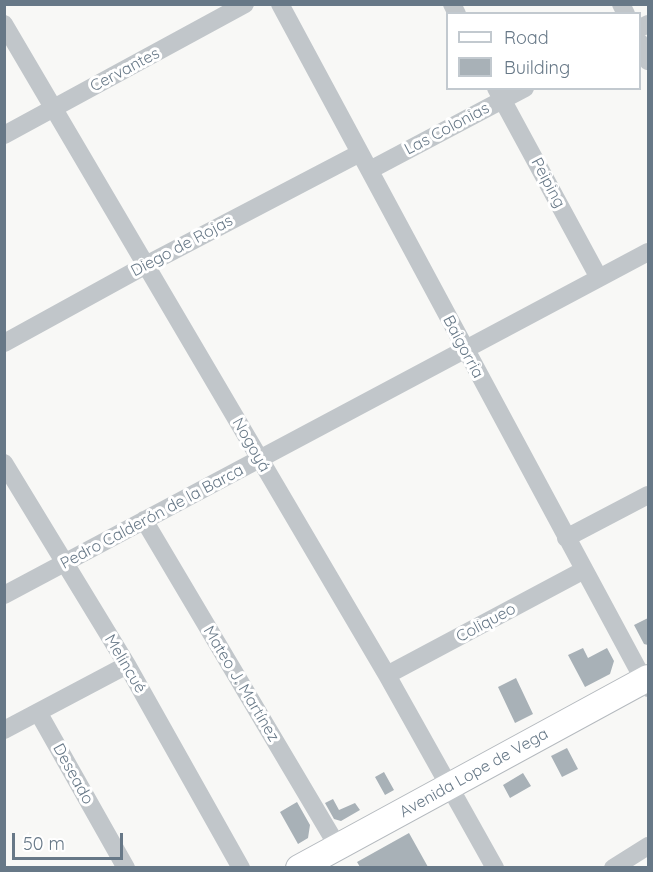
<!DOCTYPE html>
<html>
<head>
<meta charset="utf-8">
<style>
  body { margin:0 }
  #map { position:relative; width:653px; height:872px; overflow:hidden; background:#f8f8f6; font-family:Quicksand,sans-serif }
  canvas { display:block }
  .frame { position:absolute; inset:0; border:6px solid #677887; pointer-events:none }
  .legend { position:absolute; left:446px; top:12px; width:195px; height:78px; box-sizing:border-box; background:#fff; border:2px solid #c2c9cf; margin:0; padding:8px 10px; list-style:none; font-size:18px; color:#677887 }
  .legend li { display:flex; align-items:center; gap:12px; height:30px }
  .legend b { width:30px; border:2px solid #c2c9cf }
  .scale { position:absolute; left:12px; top:833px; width:111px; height:27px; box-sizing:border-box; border:3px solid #677887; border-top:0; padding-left:8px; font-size:18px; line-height:21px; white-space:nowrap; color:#677887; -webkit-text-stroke:4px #fff; paint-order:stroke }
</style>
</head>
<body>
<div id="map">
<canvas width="653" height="872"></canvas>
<div class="frame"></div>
<ul class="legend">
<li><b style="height:8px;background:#fff"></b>Road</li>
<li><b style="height:16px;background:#a8b1b7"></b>Building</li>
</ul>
<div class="scale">50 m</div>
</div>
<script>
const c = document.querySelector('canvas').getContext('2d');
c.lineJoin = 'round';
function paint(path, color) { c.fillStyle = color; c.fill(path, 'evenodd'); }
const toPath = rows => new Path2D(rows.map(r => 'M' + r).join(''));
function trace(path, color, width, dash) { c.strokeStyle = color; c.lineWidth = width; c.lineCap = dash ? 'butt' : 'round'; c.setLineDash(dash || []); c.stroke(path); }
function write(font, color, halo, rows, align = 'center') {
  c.font = font + ' Quicksand,sans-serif'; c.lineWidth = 6; c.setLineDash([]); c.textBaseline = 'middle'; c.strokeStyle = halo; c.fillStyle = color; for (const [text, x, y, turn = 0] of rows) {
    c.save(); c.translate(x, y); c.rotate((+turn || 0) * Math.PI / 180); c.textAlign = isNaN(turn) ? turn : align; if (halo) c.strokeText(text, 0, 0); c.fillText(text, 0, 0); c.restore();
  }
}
paint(toPath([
  [648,618,648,645,644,644,634,625],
  [583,648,588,658,607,648,614,661,610,674,585,687,568,655],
  [516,678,533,714,515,723,498,687],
  [567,748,578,769,562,777,551,756],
  [384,772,394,790,385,795,375,777],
  [523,773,531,786,510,798,503,785],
  [333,799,339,810,355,803,360,810,341,821,334,819,325,803],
  [297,802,310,825,308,838,298,844,280,812],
  [409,833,428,867,360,867,357,862]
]), '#a8b1b7');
const secondary = toPath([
  [299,868,648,678]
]);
trace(secondary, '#b4b9be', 28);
trace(toPath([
  [280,4,648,688],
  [452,4,457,14],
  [621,4,626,14],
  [4,24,387,675,495,868],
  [640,28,648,24],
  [640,43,648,61],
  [496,88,599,278],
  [4,135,245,4],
  [370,170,525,88],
  [4,343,146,265,360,153],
  [4,463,127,665,241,868],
  [144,520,338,847],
  [566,538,648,495],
  [4,595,648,252],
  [387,675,584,570],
  [38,712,126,868],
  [4,730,127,665],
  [613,868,648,846]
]), '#c1c6ca', 18);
trace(secondary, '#fff', 26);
write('16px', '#677887', '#fff', [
  ["Cervantes",125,70,-28],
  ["Las Colonias",447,129,-28],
  ["Peiping",548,183,62],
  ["Diego de Rojas",182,246,-28],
  ["Baigorria",463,347,62],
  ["Nogoyá",251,445,60],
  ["Pedro Calderón de la Barca",152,517,-28],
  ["Coliqueo",486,623,-28],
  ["Melincué",125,664,59],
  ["Mateo J. Martínez",241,684,59],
  ["Avenida Lope de Vega",474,773,-29],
  ["Deseado",73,774,61]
]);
</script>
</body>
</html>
